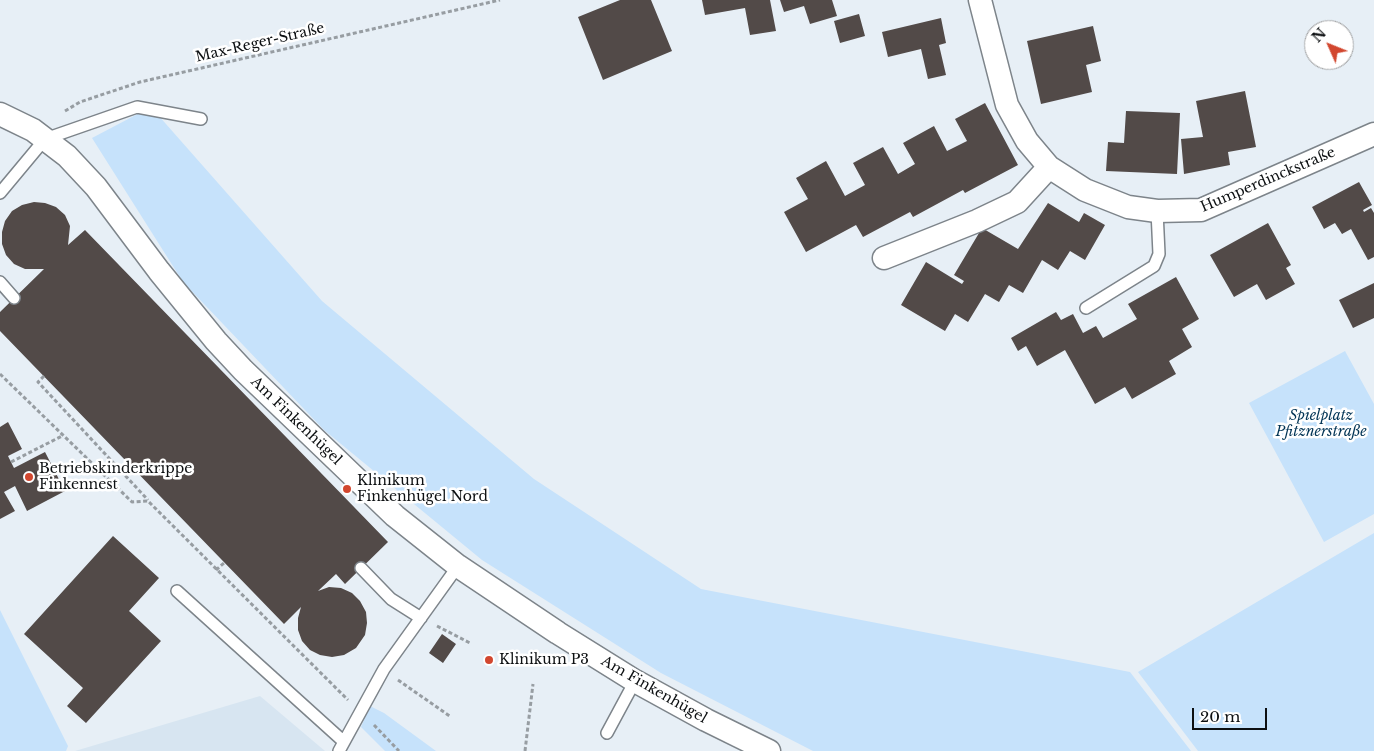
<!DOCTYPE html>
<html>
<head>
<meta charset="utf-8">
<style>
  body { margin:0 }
  #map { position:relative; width:1374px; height:751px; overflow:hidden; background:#e7eff6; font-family:"Libre Baskerville",serif }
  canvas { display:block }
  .north { position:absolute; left:1304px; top:20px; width:50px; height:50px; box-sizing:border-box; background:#fff; border:1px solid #9e9fa0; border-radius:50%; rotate:314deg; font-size:14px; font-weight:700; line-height:20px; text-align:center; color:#0d1012 }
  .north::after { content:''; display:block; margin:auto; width:18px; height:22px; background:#d2472f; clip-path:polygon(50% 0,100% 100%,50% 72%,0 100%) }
  .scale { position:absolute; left:1192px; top:708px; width:75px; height:22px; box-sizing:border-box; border:2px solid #0d1012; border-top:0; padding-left:6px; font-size:15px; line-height:18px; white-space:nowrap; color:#0d1012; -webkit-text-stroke:4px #fff; paint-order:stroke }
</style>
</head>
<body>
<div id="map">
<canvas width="1374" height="751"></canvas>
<div class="north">N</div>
<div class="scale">20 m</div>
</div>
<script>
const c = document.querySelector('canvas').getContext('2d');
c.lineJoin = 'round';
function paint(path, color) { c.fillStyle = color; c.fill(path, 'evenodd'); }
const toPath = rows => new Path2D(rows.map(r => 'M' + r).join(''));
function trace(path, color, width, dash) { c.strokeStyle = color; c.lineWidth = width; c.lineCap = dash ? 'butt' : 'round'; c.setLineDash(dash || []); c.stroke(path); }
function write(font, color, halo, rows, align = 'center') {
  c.font = font + ' "Libre Baskerville",serif'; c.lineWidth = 5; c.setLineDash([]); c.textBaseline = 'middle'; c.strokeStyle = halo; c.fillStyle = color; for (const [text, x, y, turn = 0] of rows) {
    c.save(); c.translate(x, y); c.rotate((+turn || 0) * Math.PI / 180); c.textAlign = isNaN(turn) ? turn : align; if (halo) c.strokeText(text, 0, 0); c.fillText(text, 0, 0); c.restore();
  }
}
paint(toPath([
  [260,696,325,751,75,751]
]), '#d7e5f1');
paint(toPath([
  [151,107,322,301,534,479,701,589,1130,672,1191,751,813,751,661,673,482,560,324,430,183,282,92,138],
  [1345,351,1374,404,1374,514,1324,542,1249,403],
  [1374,533,1374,751,1198,751,1138,672],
  [0,610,68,746,66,751,0,751],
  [370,706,384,713,436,751,385,751,361,727]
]), '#c6e2fb');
paint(toPath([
  [620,0,651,0,672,51,603,80,578,17],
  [702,0,770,0,776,31,750,35,745,8,705,15],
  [780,0,832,0,837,16,810,24,804,6,784,12],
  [859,14,865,36,840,43,834,21],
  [941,18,946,43,939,45,946,75,928,79,921,49,888,57,882,32],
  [1093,26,1101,61,1086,65,1092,92,1041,104,1027,41],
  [1245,91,1256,147,1228,152,1230,165,1184,174,1181,139,1203,137,1196,101],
  [985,103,1018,165,965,193,963,190,913,217,910,212,863,237,856,225,806,252,784,212,808,199,796,178,826,161,845,196,865,185,853,163,883,147,898,174,915,164,903,143,934,126,947,151,967,141,955,119],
  [1126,111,1180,113,1177,174,1106,171,1108,142,1124,143],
  [1359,182,1372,205,1363,210,1364,212,1371,208,1374,213,1374,257,1368,260,1351,229,1342,234,1335,223,1324,229,1312,207],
  [34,202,45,203,56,207,65,215,70,226,68,245,85,230,388,542,345,584,336,574,318,591,329,587,341,588,352,593,360,601,366,612,367,623,365,635,356,648,344,655,332,657,320,655,310,650,302,641,298,630,298,618,301,607,284,624,0,331,0,312,44,269,25,269,14,264,6,255,2,244,2,232,5,221,12,211,22,205],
  [1048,203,1079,222,1084,213,1105,225,1085,260,1070,251,1058,270,1042,260,1023,293,1009,285,999,302,985,294,968,322,955,314,945,331,901,305,926,262,962,284,964,281,954,275,982,228,1018,249],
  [1268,223,1291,265,1286,268,1295,284,1266,300,1257,284,1234,297,1210,255],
  [1176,277,1199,319,1182,329,1192,347,1169,361,1176,374,1132,399,1125,387,1095,404,1065,350,1037,366,1026,346,1018,351,1011,338,1056,312,1061,320,1073,314,1083,333,1096,326,1103,338,1137,319,1128,304],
  [1374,283,1374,318,1353,328,1339,300],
  [8,422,22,449,8,456,14,468,45,452,65,491,27,511,15,486,4,492,15,511,0,519,0,427],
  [113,536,159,578,129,611,161,641,86,723,67,706,83,688,24,634],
  [442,634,456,644,443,663,429,653]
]), '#524a48');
const service = toPath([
  [0,193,45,139,137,107,201,119],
  [0,282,14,298],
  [1086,308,1154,266,1159,254,1157,211],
  [361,568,391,599,421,618],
  [177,591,343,741],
  [607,733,635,681],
  [339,751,384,669,458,566]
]);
const minor = toPath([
  [980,0,1007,105,1027,141,1049,167,1085,190,1128,207,1157,211,1201,210,1374,134],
  [0,114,33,130,67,156,96,187,159,271,216,341,243,370,395,516,458,566,558,633,635,681,706,720,769,751],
  [884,258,977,221,1017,202,1049,167]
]);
trace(service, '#7d848a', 14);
trace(minor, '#7d848a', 25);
trace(toPath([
  [65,111,80,102,140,82,500,0],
  [0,374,132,502,148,501,348,700],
  [44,376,38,382,148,500],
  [11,462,62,436],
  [216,570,224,563],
  [437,626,470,643],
  [398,680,451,717],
  [374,725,399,751],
  [525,751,533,684]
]), '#979da2', 3, [4, 2.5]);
trace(service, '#fff', 11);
trace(minor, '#fff', 22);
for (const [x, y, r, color] of [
  [29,477,5,"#d2472f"],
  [347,489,5,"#d2472f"],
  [489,660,5,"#d2472f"]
]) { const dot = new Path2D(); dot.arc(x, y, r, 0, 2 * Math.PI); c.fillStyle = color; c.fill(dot); trace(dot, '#fff', 2); }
write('14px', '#0d1012', '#fff', [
  ["Max-Reger-Straße",260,43,-13],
  ["Humperdinckstraße",1268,180,-23],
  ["Am Finkenhügel",296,421,44],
  ["Am Finkenhügel",654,690,30]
]);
write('italic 14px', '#023455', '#fff', [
  ["Spielplatz",1321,416],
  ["Pfitznerstraße",1321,432]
]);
write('14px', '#0d1012', '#fff', [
  ["Betriebskinderkrippe",39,469],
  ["Finkennest",39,485],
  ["Klinikum",357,481],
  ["Finkenhügel Nord",357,497],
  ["Klinikum P3",499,660]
], 'left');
</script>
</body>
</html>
